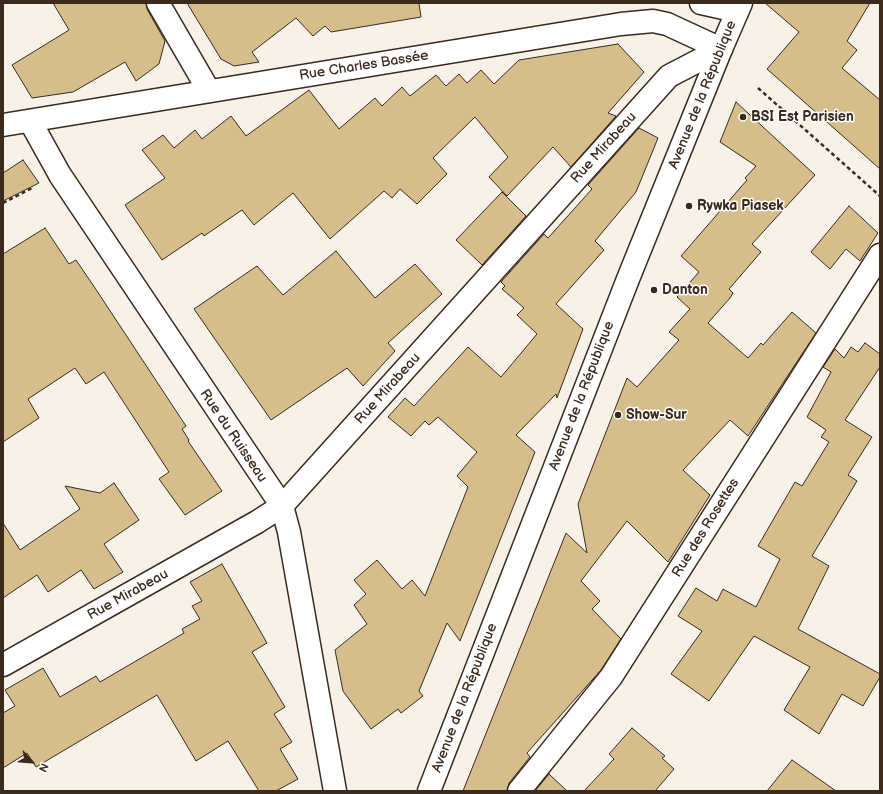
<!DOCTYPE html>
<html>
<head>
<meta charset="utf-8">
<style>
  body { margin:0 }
  #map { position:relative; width:883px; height:794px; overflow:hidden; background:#f7f2e8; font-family:"Balsamiq Sans",sans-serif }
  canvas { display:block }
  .frame { position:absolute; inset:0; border:4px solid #3b2a1e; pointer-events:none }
  .north { position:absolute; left:12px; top:742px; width:40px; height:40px; -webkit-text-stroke:3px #fff; paint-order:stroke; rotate:116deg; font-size:11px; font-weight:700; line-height:16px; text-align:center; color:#3b2a1e }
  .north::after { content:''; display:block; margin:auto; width:14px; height:18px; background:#3b2a1e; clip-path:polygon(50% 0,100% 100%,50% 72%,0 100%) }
</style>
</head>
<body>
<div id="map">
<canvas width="883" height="794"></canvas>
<div class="frame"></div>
<div class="north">N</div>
</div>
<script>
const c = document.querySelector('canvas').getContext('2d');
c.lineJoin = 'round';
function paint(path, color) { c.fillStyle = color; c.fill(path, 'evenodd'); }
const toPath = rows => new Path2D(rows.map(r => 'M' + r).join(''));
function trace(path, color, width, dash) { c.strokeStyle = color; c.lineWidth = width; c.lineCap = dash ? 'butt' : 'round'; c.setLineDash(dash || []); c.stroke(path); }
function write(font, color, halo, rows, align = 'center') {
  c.font = font + ' "Balsamiq Sans",sans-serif'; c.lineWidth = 3; c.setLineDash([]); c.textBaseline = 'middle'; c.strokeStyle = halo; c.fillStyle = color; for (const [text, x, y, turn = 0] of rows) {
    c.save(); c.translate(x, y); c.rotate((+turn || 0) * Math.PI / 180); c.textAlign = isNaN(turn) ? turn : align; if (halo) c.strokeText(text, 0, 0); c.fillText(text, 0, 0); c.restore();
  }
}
const building = toPath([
  [53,3,146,3,147,9,165,41,159,64,136,81,125,62,73,92,32,98,12,65,69,30,53,3],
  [187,3,419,3,421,17,331,32,325,26,313,36,296,18,252,52,259,62,234,66,221,59,187,3],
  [765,3,870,3,847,41,857,50,842,68,880,100,880,169,767,69,799,32,765,3],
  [618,44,644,72,608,113,616,116,571,167,553,147,507,196,489,177,508,157,475,117,433,158,447,174,417,204,400,189,392,198,384,191,330,239,293,193,254,225,242,210,204,236,202,233,162,260,125,205,165,178,142,150,163,135,174,148,195,130,202,139,231,116,246,136,309,90,339,129,375,98,382,106,402,87,410,96,436,75,446,86,459,74,467,83,481,70,494,84,519,60,618,44],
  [736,102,815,175,752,244,761,252,729,289,733,293,730,298,708,323,748,358,761,343,763,345,792,312,816,333,748,436,730,420,683,470,710,495,668,562,627,521,581,581,600,601,592,609,621,639,601,670,527,753,530,757,509,783,507,791,463,791,566,533,587,553,578,504,627,378,637,387,679,340,669,332,690,309,677,297,699,272,681,256,747,180,745,178,756,166,720,142,736,102],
  [639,128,658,138,636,192,595,241,604,250,556,304,583,329,557,398,556,394,516,435,535,452,460,641,447,623,419,691,423,696,401,713,398,709,371,729,343,691,335,650,367,624,354,605,366,594,354,580,377,560,402,589,412,580,425,596,468,487,457,476,477,452,438,417,429,425,425,421,411,436,388,417,405,398,414,406,468,347,501,377,537,334,517,315,524,308,502,289,505,286,501,282,544,234,548,238,592,189,588,185,639,128],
  [23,160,39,183,3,201,3,173,23,160],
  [502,192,526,216,482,265,456,240,502,192],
  [849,206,878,233,860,261,846,249,830,269,811,252,849,206],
  [45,228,69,264,76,260,95,288,186,426,182,429,189,440,188,441,222,491,185,515,159,479,169,472,104,372,86,384,75,368,28,399,39,418,3,442,3,254,45,228],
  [336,251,375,298,415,264,442,294,388,343,395,351,363,386,347,368,271,420,194,309,257,266,283,295,336,251],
  [865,343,880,354,880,367,845,420,872,437,848,475,857,481,812,556,829,566,798,629,880,674,880,677,863,706,842,694,819,734,784,710,810,667,754,636,709,701,671,674,702,631,678,616,696,588,717,601,723,589,756,607,780,559,758,546,795,482,802,486,829,442,821,437,826,430,807,417,831,372,823,367,835,349,844,358,851,347,858,352,865,343],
  [114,483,139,520,104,544,123,572,94,589,81,570,48,592,37,575,3,598,3,523,20,550,80,509,65,486,100,493,114,483],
  [222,564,267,643,252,652,285,707,274,714,292,742,280,749,298,779,276,791,259,791,228,741,196,761,157,695,36,767,27,753,3,768,3,713,15,706,5,690,43,668,60,697,96,676,100,682,184,633,182,629,200,619,192,606,202,601,190,582,222,564],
  [632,728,665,756,662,758,674,769,655,791,584,791,614,759,609,754,632,728],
  [792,760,836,791,767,791,792,760],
  [549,774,567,791,535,791,549,774]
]);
paint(building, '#d6bd8c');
trace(building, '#3b2a1e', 1);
const minor = toPath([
  [158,3,209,91],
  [30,121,60,175,282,506,289,532,335,791],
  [3,665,257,522,282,506,669,76,721,49],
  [519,791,611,677,880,255]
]);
const tertiary = toPath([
  [701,3,737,11],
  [3,125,621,24,653,21,667,24,721,49]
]);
const secondary = toPath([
  [429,791,628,279,721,49,741,3]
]);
trace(minor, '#3b2a1e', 25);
trace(tertiary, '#3b2a1e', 25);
trace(secondary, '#3b2a1e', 25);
trace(toPath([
  [758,88,880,196],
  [3,203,34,187]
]), '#3b2a1e', 2.5, [4, 3]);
trace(minor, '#fff', 22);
trace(tertiary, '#fff', 22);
trace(secondary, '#fff', 22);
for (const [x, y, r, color] of [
  [743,117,4,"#3b2a1e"],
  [689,206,4,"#3b2a1e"],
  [654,290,4,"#3b2a1e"],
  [618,415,4,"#3b2a1e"]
]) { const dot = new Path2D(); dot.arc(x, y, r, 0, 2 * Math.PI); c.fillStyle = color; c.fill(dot); trace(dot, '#fff', 1.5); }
write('14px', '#3b2a1e', '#fff', [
  ["Rue Charles Bassée",364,66,-9],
  ["Avenue de la République",703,95,-68],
  ["Rue Mirabeau",604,148,-48],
  ["Rue Mirabeau",388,389,-48],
  ["Avenue de la République",582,396,-69],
  ["Rue du Ruisseau",233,436,56],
  ["Rue des Rosettes",706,528,-58],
  ["Rue Mirabeau",128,595,-29],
  ["Avenue de la République",465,698,-69]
]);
write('bold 14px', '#3b2a1e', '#fff', [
  ["BSI Est Parisien",751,117],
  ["Rywka Piasek",697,206],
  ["Danton",662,290],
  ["Show-Sur",626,415]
], 'left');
</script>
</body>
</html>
